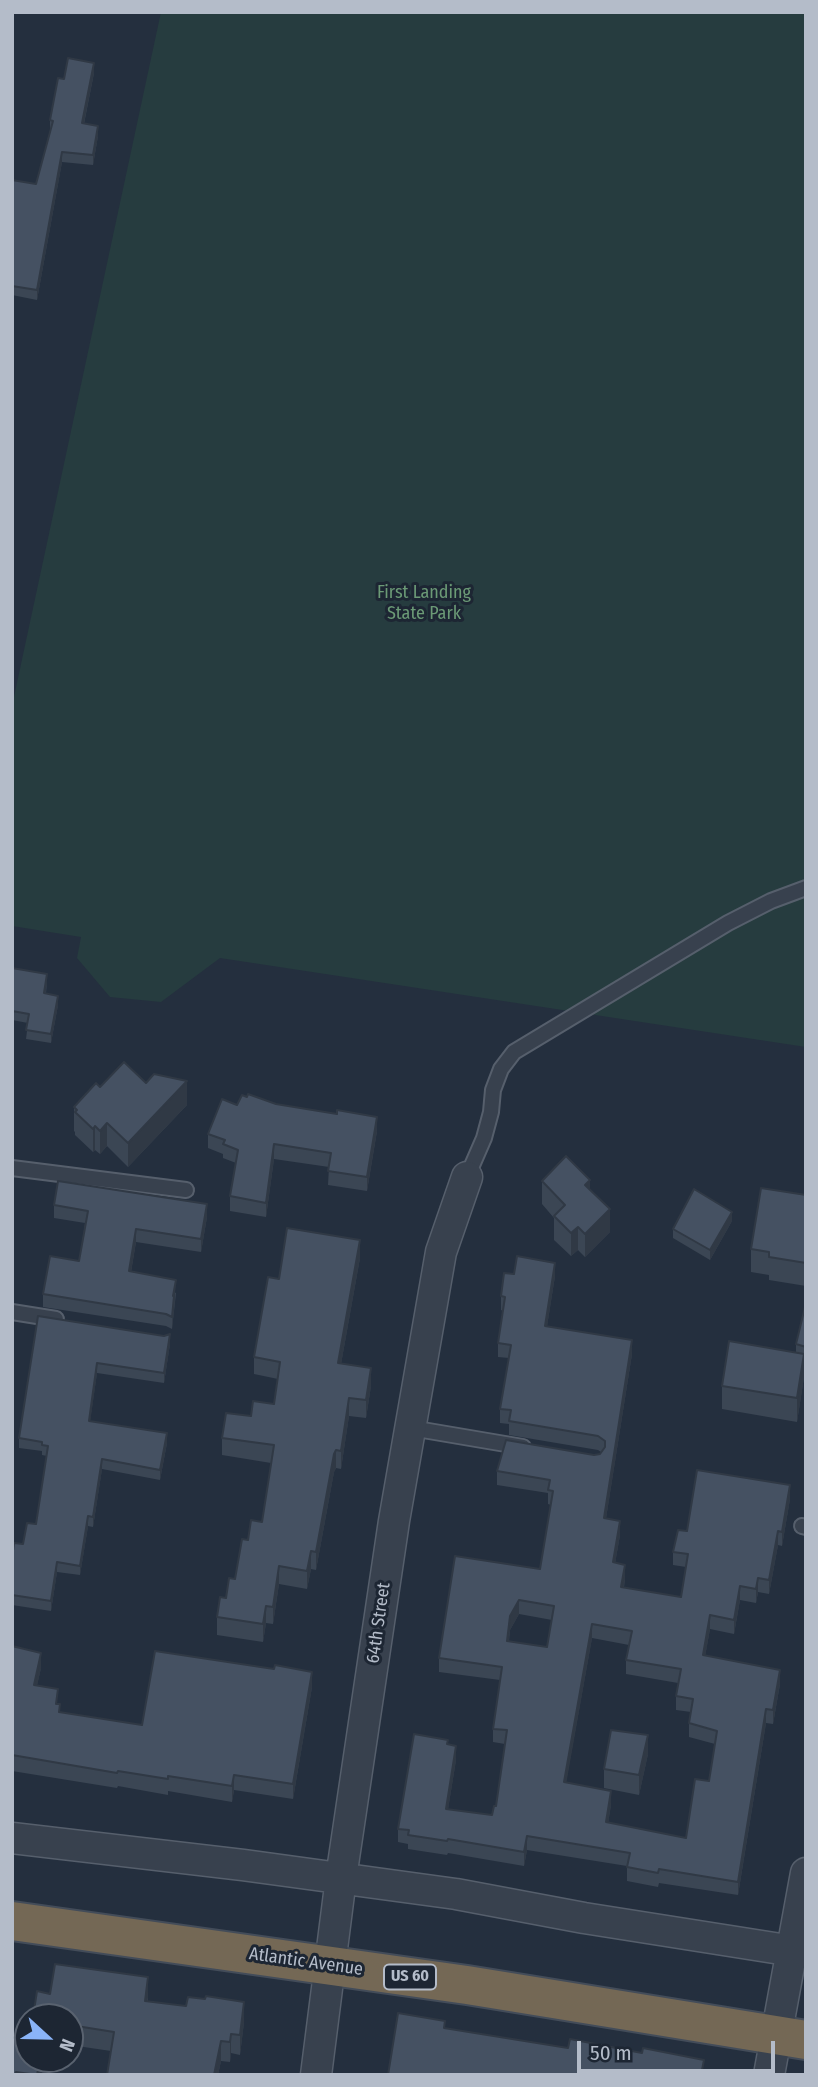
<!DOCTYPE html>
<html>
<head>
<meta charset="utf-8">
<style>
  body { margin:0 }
  #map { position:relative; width:818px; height:2087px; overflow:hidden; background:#242f3e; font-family:"Fira Sans Condensed",sans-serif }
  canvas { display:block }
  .frame { position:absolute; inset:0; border:14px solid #b4bcc9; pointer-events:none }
  .north { position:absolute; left:14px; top:2003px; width:70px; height:70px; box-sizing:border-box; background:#1d2633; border:2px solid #59626f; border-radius:50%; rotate:112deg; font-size:19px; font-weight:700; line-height:28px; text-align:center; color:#b4bcc9 }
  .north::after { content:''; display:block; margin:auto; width:24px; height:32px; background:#8ab4f8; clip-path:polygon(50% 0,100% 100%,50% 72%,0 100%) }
  .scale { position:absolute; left:577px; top:2041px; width:198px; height:32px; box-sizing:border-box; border:4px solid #b4bcc9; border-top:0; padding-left:9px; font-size:21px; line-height:24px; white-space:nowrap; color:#b4bcc9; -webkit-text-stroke:5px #1d2633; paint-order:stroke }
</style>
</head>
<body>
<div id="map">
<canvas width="818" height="2087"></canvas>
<div class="frame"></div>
<div class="north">N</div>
<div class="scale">50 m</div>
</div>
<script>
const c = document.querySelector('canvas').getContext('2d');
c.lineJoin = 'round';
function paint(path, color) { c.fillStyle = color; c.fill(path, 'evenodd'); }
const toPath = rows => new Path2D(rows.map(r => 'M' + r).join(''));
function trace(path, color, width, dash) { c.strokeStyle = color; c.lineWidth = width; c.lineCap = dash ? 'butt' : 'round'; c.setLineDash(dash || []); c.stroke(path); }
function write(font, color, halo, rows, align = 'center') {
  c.font = font + ' "Fira Sans Condensed",sans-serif'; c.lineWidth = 6; c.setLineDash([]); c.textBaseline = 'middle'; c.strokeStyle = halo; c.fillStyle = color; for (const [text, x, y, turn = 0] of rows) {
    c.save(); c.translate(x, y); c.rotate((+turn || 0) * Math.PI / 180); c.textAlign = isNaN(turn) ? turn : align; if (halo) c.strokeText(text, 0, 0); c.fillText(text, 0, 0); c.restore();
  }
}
paint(toPath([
  [161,12,806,12,806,1047,220,958,161,1002,110,997,77,958,81,937,12,926,12,706]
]), '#263c3f');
const lane = toPath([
  [12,1168,186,1190],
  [467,1177,484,1138,491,1112,493,1090,501,1069,514,1052,728,923,771,901,806,888],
  [12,1312,56,1319],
  [411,1428,523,1447],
  [802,1526,806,1527]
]);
const street = toPath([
  [12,1838,243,1865,456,1894,584,1918,806,1953],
  [316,2075,341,1878,394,1521,441,1252,467,1177],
  [769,2075,806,1873]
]);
const highway = toPath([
  [12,1921,467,1985,806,2040]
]);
trace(lane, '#565f6c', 18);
trace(street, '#565f6c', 33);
trace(highway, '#434c59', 42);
trace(lane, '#38414e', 14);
trace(street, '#38414e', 30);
trace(highway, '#746855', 38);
paint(toPath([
  [94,73,84,124,98,136,93,165,62,162,37,300,12,295,12,180,36,184,50,130,50,120,64,79],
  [12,968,47,983,46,993,58,1005,51,1043,26,1039,28,1023,12,1020],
  [146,1083,187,1105,128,1167,107,1146,100,1154,95,1150,93,1152,75,1135,75,1132,74,1131,74,1107,100,1087],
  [247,1097,276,1104,377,1131,367,1191,328,1185,329,1167,274,1159,266,1217,230,1211,230,1196,236,1163,223,1158,223,1154,208,1148,208,1134],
  [542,1181,590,1189,610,1232,585,1257,578,1250,571,1256,554,1240,554,1218,542,1204],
  [806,1195,806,1286,769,1280,769,1275,751,1272,751,1249],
  [54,1205,207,1217,201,1252,136,1242,131,1272,176,1293,172,1329,166,1326,43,1307,43,1294,79,1261,85,1223,54,1218],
  [732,1221,710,1260,673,1238,673,1229],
  [360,1258,341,1364,371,1386,366,1418,349,1416,341,1469,336,1468,334,1472,316,1570,311,1569,307,1589,279,1584,273,1624,266,1623,263,1642,217,1635,217,1617,235,1579,248,1540,262,1522,271,1463,222,1455,222,1438,251,1416,274,1404,278,1379,254,1374,254,1357,279,1279],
  [514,1274,555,1276,547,1326,632,1354,606,1518,620,1535,615,1563,625,1579,624,1587,681,1597,686,1567,673,1565,673,1552,687,1531,790,1499,782,1546,778,1545,769,1594,758,1592,756,1603,740,1600,734,1634,710,1629,705,1656,780,1684,773,1724,766,1723,738,1895,659,1883,658,1887,627,1881,627,1866,527,1850,524,1866,448,1853,447,1855,408,1849,408,1844,398,1842,398,1829,448,1745,456,1760,448,1809,492,1815,496,1806,505,1744,493,1742,493,1729,500,1680,439,1672,439,1658,540,1569,551,1505,548,1504,548,1493,497,1485,497,1471,600,1454,601,1452,598,1450,509,1435,509,1424,500,1423,500,1409,509,1358,498,1357,498,1343,503,1311,501,1310,501,1296],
  [519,1614,552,1620,547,1647,509,1641,510,1630],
  [592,1638,629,1645,626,1660,626,1674,678,1683,676,1696,676,1710,691,1712,689,1723,689,1737,715,1744,709,1781,686,1838,608,1823,611,1805,566,1782],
  [806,1307,806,1356,804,1356,804,1377,797,1422,722,1409,722,1386,796,1352,796,1344],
  [38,1316,170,1344,164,1383,97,1373,90,1421,167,1443,160,1480,102,1469,93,1527,88,1526,80,1575,57,1572,51,1611,12,1605,12,1558,23,1544,36,1524,47,1456,42,1455,42,1451,19,1448,19,1438],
  [12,1646,41,1668,37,1685,58,1704,60,1712,142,1725,312,1687,293,1799,234,1790,232,1802,168,1791,168,1795,118,1786,117,1788,12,1771],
  [648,1754,639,1795,604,1788,604,1769],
  [50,1994,148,1997,148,2001,244,2022,240,2055,231,2053,230,2062,221,2061,218,2075,107,2075,111,2051,70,2045,70,2017],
  [12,2034,43,2059,40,2075,12,2075]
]), '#3b4654');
paint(toPath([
  [94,63,94,73,82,133,82,123],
  [98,126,98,136,93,165,93,155],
  [62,152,62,162,37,300,37,290],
  [47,974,47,983,44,1003,44,993],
  [58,996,58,1005,51,1043,51,1034],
  [187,1081,187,1105,128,1167,128,1143],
  [377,1117,377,1131,367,1191,367,1177],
  [107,1123,107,1146,100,1154,100,1131],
  [95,1126,95,1150,93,1152,93,1129],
  [274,1144,274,1159,266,1217,266,1203],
  [590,1180,590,1203,585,1185],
  [207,1204,207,1217,201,1252,201,1239],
  [610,1209,610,1232,585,1257,585,1234],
  [732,1212,732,1221,710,1260,710,1250],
  [578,1227,578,1250,571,1256,571,1233],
  [136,1229,136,1242,129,1284,129,1271],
  [360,1240,360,1258,338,1381,338,1363],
  [555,1263,555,1276,545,1340,545,1326],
  [176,1280,174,1309,172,1329,173,1296],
  [170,1334,170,1344,164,1383,164,1373],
  [632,1340,632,1354,604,1532,604,1518],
  [804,1354,804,1377,797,1422,797,1398],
  [97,1363,97,1373,89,1430,89,1421],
  [371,1368,371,1386,366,1418,366,1400],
  [349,1398,349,1416,341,1469,341,1451],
  [167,1433,167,1443,160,1480,160,1470],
  [336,1450,336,1468,334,1472,316,1570,316,1552,334,1454],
  [102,1459,102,1469,93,1527,93,1517],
  [790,1485,790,1499,782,1546,782,1532],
  [88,1516,88,1526,80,1575,80,1566],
  [620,1521,620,1535,613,1576,613,1562],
  [778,1531,778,1545,769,1594,769,1580],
  [311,1551,311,1569,307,1589,307,1571],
  [57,1562,57,1572,51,1611,51,1601],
  [625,1565,625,1579,621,1601,621,1587],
  [279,1566,279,1584,273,1624,273,1607],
  [758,1578,758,1592,756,1603,756,1589],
  [740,1586,740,1600,734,1634,734,1620],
  [519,1600,519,1614,510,1630,507,1655,507,1641,510,1616],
  [266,1606,266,1623,263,1642,263,1624],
  [710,1615,710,1629,703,1669,703,1655],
  [592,1624,592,1638,564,1796,564,1782],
  [41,1653,41,1668,34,1700,34,1685],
  [780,1670,780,1684,773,1724,773,1710],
  [312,1672,312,1687,293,1799,293,1784],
  [766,1709,766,1723,738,1895,738,1882],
  [648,1735,648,1754,639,1795,639,1775],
  [456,1746,456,1760,446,1823,446,1809],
  [234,1775,234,1790,232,1802,232,1786],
  [611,1791,611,1805,606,1836,606,1822],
  [527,1836,527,1850,524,1866,524,1852],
  [148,1977,148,1997,145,2021,145,2001],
  [244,2002,244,2022,240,2055,240,2035],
  [231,2034,231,2053,230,2062,230,2042],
  [221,2041,221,2061,218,2075,214,2075],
  [40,2059,43,2059,40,2075,37,2075]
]), '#303945');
const building = toPath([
  [68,58,94,63,82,123,98,126,93,155,62,152,37,290,12,286,12,180,36,184,53,121,50,120,58,78,64,79,68,58],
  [12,968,47,974,44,993,58,996,51,1034,26,1030,29,1014,12,1011,12,968],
  [124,1062,146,1083,154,1074,187,1081,128,1143,107,1123,100,1131,95,1126,93,1129,75,1112,77,1110,74,1107,96,1083,100,1087,124,1062],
  [248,1094,276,1104,337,1114,337,1110,377,1117,367,1177,328,1171,331,1153,274,1144,266,1203,230,1196,238,1150,223,1144,225,1140,208,1134,222,1099,237,1105,242,1095,247,1097,248,1094],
  [566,1156,590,1180,585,1185,610,1209,585,1234,578,1227,571,1233,554,1216,565,1205,542,1181,566,1156],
  [58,1181,207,1204,201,1239,136,1229,129,1271,176,1280,173,1296,174,1296,172,1317,166,1314,43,1294,50,1256,79,1261,88,1211,54,1205,58,1181],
  [761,1188,806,1195,806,1263,769,1257,769,1252,751,1249,761,1188],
  [694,1189,732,1212,710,1250,673,1229,694,1189],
  [287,1228,360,1240,338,1363,371,1368,366,1400,349,1398,341,1451,336,1450,334,1454,316,1552,311,1551,307,1571,279,1566,273,1607,266,1606,263,1624,217,1617,220,1597,226,1598,229,1578,235,1579,242,1539,248,1540,251,1520,262,1522,274,1445,222,1438,226,1413,251,1416,253,1401,274,1404,280,1362,254,1357,268,1277,279,1279,287,1228],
  [517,1256,555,1263,545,1326,632,1340,604,1518,620,1521,613,1562,625,1565,621,1587,681,1597,688,1554,673,1552,678,1530,687,1531,697,1470,790,1485,782,1532,778,1531,769,1580,758,1578,756,1589,740,1586,734,1620,710,1615,703,1655,780,1670,773,1710,766,1709,738,1882,659,1869,658,1873,627,1867,630,1853,527,1836,524,1852,448,1839,447,1841,408,1835,409,1830,398,1829,414,1734,448,1740,447,1744,456,1746,446,1809,492,1815,494,1806,496,1806,507,1730,493,1729,502,1667,439,1658,455,1556,540,1569,553,1491,548,1490,550,1480,497,1471,506,1440,594,1455,600,1454,605,1447,605,1441,598,1436,509,1421,511,1410,500,1409,511,1345,498,1343,505,1297,501,1296,504,1273,514,1274,517,1256],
  [519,1600,554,1606,547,1647,507,1641,510,1616,519,1600],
  [592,1624,632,1631,626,1660,681,1669,676,1696,693,1699,689,1723,717,1731,709,1781,695,1779,686,1838,606,1822,611,1791,564,1782,592,1624],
  [805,1307,806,1307,806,1347,796,1344,805,1307],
  [38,1316,164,1336,170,1334,164,1373,97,1363,89,1421,167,1433,160,1470,102,1459,93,1517,88,1516,80,1566,57,1562,51,1601,12,1595,12,1558,14,1543,23,1544,27,1523,36,1524,48,1446,42,1445,42,1442,19,1438,38,1316],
  [729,1341,804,1354,797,1398,722,1386,729,1341],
  [12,1646,41,1653,34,1685,58,1689,56,1704,60,1704,59,1712,142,1725,155,1651,274,1669,275,1665,312,1672,293,1784,234,1775,232,1786,168,1776,168,1779,118,1771,117,1773,12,1755,12,1646],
  [611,1730,648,1735,639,1775,604,1769,611,1730],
  [55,1964,148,1977,145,2001,186,2006,188,1997,205,1999,206,1996,244,2002,240,2035,231,2034,230,2042,221,2041,214,2075,107,2075,114,2032,70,2025,70,2017,33,2017,37,1991,50,1994,55,1964],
  [398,2013,445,2021,444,2028,568,2048,570,2039,642,2053,643,2048,704,2060,701,2075,388,2075,398,2013],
  [12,2034,28,2036,28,2059,40,2059,37,2075,16,2072,15,2075,12,2075,12,2034]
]);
paint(building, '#455162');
trace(building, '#303945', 2);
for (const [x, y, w] of [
  [410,1977,52]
]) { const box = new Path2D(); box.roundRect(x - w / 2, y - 12.5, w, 25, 5); c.fillStyle = '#1d2633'; c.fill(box); trace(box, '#b4bcc9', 2); }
write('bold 16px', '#b4bcc9', null, [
  ["US 60",410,1977]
]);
write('18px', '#6b9a76', '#1d2633', [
  ["First Landing",424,593],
  ["State Park",424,614]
]);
write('18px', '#b4bcc9', '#1d2633', [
  ["64th Street",379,1623,-82],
  ["Atlantic Avenue",306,1962,8]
]);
</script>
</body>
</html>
